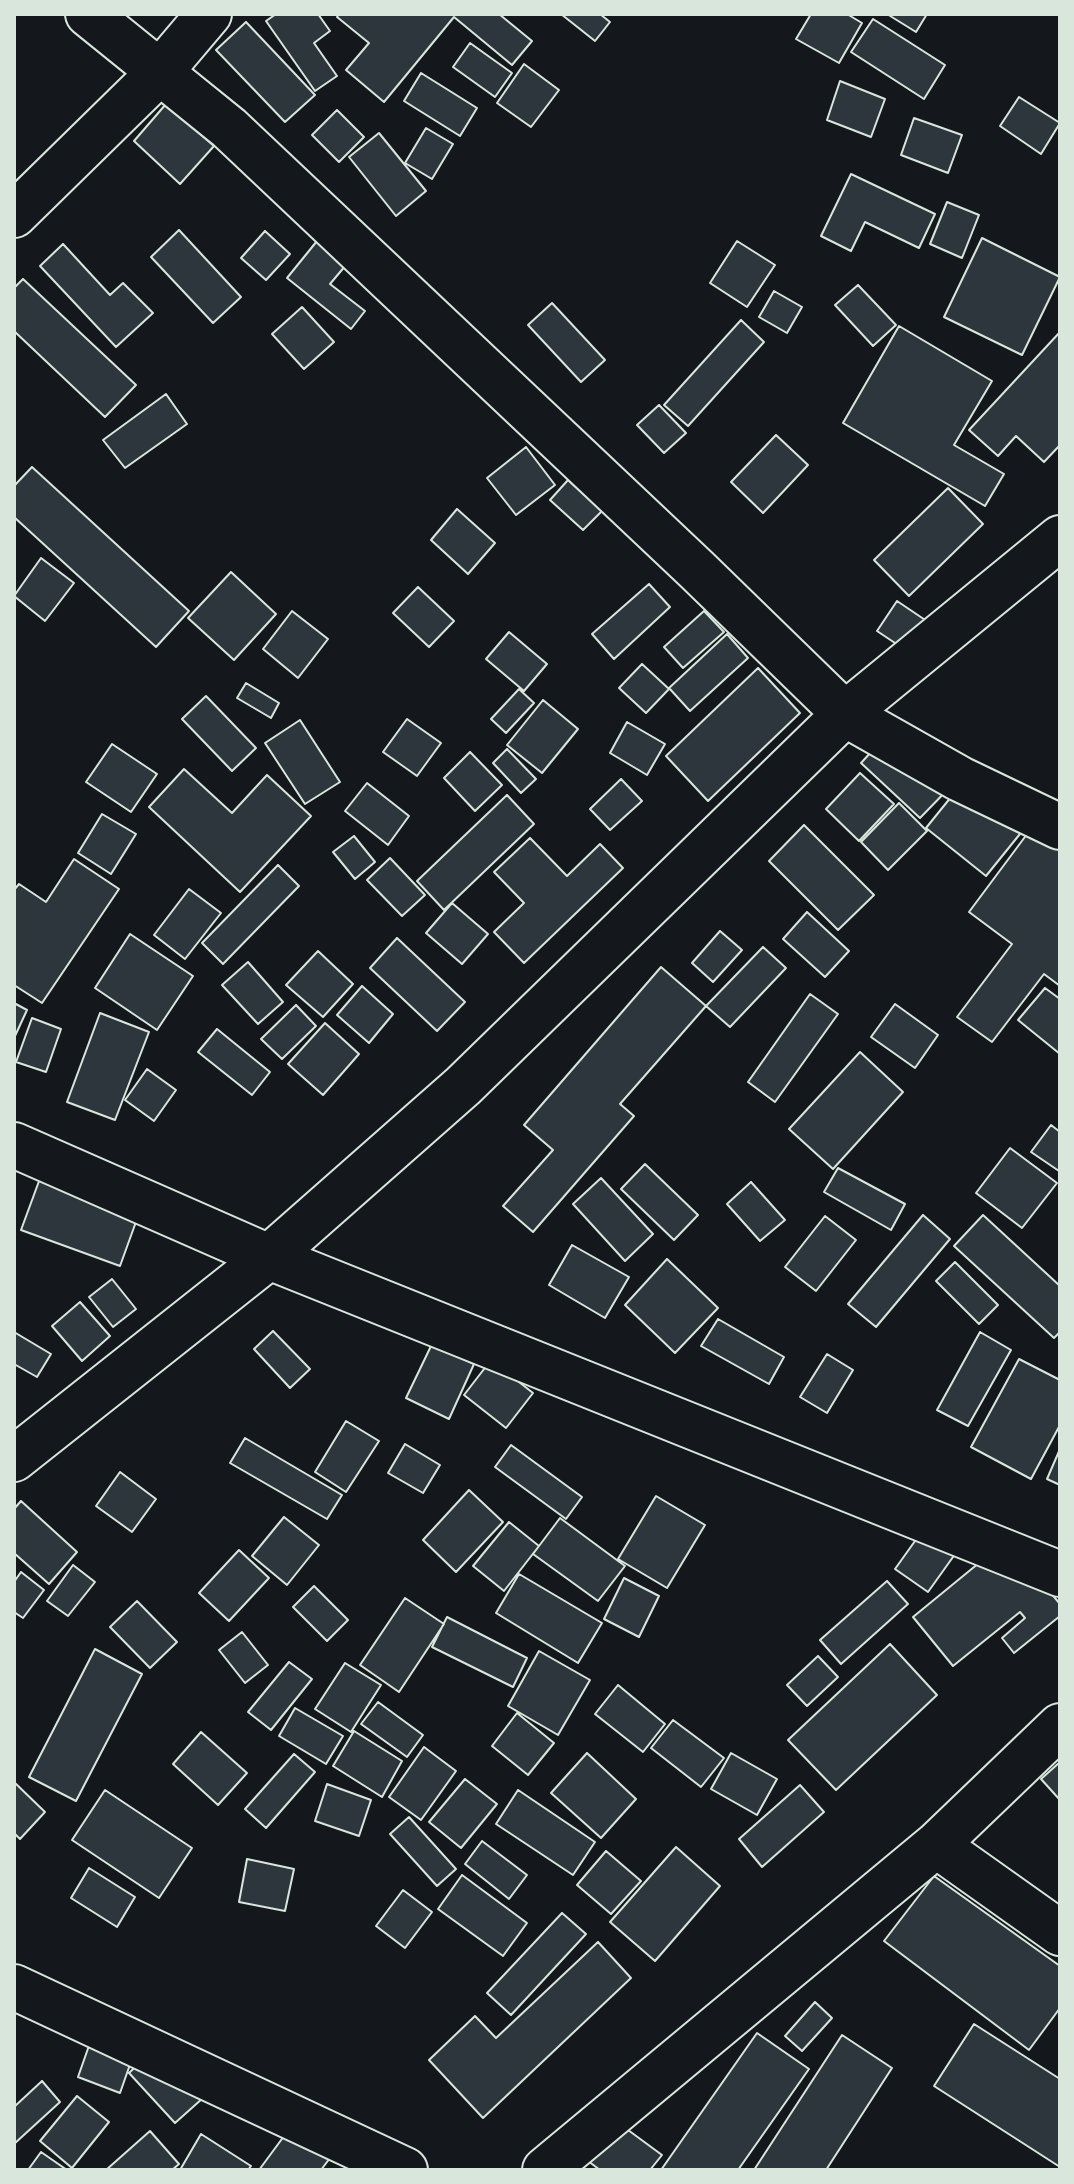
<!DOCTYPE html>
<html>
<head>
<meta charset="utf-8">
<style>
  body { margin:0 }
  #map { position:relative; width:1074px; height:2184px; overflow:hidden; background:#14181c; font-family:Overpass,sans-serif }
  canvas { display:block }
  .frame { position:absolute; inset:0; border:16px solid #d8e6dc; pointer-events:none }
</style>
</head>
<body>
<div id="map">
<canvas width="1074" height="2184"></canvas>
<div class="frame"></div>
</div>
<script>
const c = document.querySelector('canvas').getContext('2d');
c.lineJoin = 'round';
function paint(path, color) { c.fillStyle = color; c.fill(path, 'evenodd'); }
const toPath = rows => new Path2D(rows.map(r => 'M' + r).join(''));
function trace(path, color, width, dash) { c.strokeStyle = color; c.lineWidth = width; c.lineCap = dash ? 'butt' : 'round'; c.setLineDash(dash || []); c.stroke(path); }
const building = toPath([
  [276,14,318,14,330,31,314,43,337,76,315,91,266,21,276,14],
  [339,14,499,14,532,41,512,65,454,17,384,102,346,70,369,43,337,17,339,14],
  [561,14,600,14,610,22,595,41,561,14],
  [811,14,847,14,862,23,839,63,796,39,811,14],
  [887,14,927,14,916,32,887,14],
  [873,19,945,65,924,99,851,52,873,19],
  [246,22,315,95,285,122,216,50,246,22],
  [470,43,512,73,495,97,453,67,470,43],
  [524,64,559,90,531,127,497,103,524,64],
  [421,73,477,108,460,136,404,101,421,73],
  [840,81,885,99,871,137,827,120,840,81],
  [1019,97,1060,123,1041,154,1000,126,1019,97],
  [166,104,214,146,180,184,134,141,166,104],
  [337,110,364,137,339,162,312,135,337,110],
  [914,118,962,135,948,173,901,155,914,118],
  [426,128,453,144,432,179,405,163,426,128],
  [379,133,426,191,396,216,349,157,379,133],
  [851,174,935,214,919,248,865,222,851,251,821,236,851,174],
  [947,202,979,215,962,258,930,244,947,202],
  [179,230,241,297,213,323,151,257,179,230],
  [265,231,290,254,266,280,241,258,265,231],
  [982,238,1060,277,1022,355,944,317,982,238],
  [317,241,346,265,330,284,365,311,351,329,287,278,317,241],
  [737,241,775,265,747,307,710,283,737,241],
  [63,244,110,295,123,283,153,313,116,347,40,266,63,244],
  [23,279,136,385,105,417,14,331,14,288,23,279],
  [858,285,896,325,873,346,835,305,858,285],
  [774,291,802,307,787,333,759,317,774,291],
  [552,303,605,360,581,382,528,325,552,303],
  [302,307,334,342,304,369,272,334,302,307],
  [741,320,764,342,688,426,664,405,741,320],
  [899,326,992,381,954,445,1004,474,985,506,843,423,899,326],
  [1060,332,1060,445,1044,462,1016,436,998,456,969,430,1060,332],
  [166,394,187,424,125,468,103,440,166,394],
  [659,405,686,433,664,453,637,425,659,405],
  [776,435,808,465,763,513,731,482,776,435],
  [526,447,555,485,516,515,487,478,526,447],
  [32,467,189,611,156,647,14,517,14,486,32,467],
  [568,480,602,511,583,530,550,500,568,480],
  [948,488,983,524,909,596,874,560,948,488],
  [457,509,495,543,468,574,431,540,457,509],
  [41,558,74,583,45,621,14,596,41,558],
  [231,572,276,614,234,660,188,618,231,572],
  [649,584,670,607,614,659,592,634,649,584],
  [418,587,454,621,429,647,393,613,418,587],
  [897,601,940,630,919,659,877,631,897,601],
  [292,611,328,639,298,678,263,649,292,611],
  [704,611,724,632,683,668,664,647,704,611],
  [509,632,547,664,524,691,486,659,509,632],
  [727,634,748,658,690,711,669,688,727,634],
  [642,664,669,689,646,713,619,688,642,664],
  [758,668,800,713,708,801,666,756,758,668],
  [246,683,279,703,271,718,237,698,246,683],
  [519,689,534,703,506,733,491,719,519,689],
  [206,696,256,748,232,771,182,719,206,696],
  [543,700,578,729,542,773,507,745,543,700],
  [407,719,441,743,417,776,383,752,407,719],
  [300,720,340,782,305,804,265,743,300,720],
  [627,722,665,744,647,775,610,753,627,722],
  [895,726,954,783,920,818,861,763,895,726],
  [112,744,157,774,131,812,86,782,112,744],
  [507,749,536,779,521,793,493,763,507,749],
  [470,752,502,785,475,811,444,778,470,752],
  [184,769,232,813,267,775,311,816,240,892,149,807,184,769],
  [860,773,894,804,859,841,826,809,860,773],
  [968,776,1028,824,986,876,926,828,968,776],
  [621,779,642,801,610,830,590,809,621,779],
  [367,783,409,816,388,845,345,811,367,783],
  [507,795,534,824,444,910,417,881,507,795],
  [899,803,927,831,888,870,861,842,899,803],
  [102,814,136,834,111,874,78,853,102,814],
  [1042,814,1060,827,1060,986,1044,974,992,1042,957,1017,1012,944,969,912,1042,814],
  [804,825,874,895,838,930,769,861,804,825],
  [354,836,375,862,355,879,333,852,354,836],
  [530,838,567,876,600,844,623,868,524,963,494,932,524,903,494,872,530,838],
  [390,858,425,895,402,916,367,880,390,858],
  [74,859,119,889,42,1003,14,985,14,890,19,884,46,902,74,859],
  [278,865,299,886,223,964,202,943,278,865],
  [189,889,221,913,185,959,154,935,189,889],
  [452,903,488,934,462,964,426,933,452,903],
  [807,912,849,951,825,977,783,939,807,912],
  [720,931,742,950,713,982,692,963,720,931],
  [130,934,193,976,157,1030,95,988,130,934],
  [397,938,465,1002,437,1031,370,968,397,938],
  [763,947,786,968,730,1027,706,1006,763,947],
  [318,951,353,984,323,1017,286,985,318,951],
  [248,962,283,1002,258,1024,222,985,248,962],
  [661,967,706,1006,620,1104,634,1116,533,1232,503,1206,553,1150,524,1125,661,967],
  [362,986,393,1014,369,1043,337,1015,362,986],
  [1045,988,1060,999,1060,1054,1018,1020,1045,988],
  [810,994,838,1014,775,1102,748,1082,810,994],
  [14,1003,27,1010,15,1036,14,1036,14,1003],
  [895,1004,938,1035,915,1068,871,1037,895,1004],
  [296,1005,316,1026,282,1059,261,1039,296,1005],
  [100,1013,149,1032,115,1120,67,1102,100,1013],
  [32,1018,61,1029,46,1072,16,1062,32,1018],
  [325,1023,359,1054,323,1095,288,1064,325,1023],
  [217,1029,270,1072,252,1095,198,1052,217,1029],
  [860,1052,903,1092,833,1169,789,1129,860,1052],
  [147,1069,176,1090,154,1121,125,1100,147,1069],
  [1051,1125,1060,1132,1059,1171,1031,1152,1051,1125],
  [1010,1148,1057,1183,1022,1228,976,1193,1010,1148],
  [645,1164,698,1215,674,1240,621,1189,645,1164],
  [838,1168,905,1204,891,1230,824,1192,838,1168],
  [42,1173,141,1208,120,1266,21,1230,42,1173],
  [601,1178,653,1234,625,1261,573,1204,601,1178],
  [751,1182,785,1220,760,1241,727,1204,751,1182],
  [923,1215,950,1239,876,1327,848,1304,923,1215],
  [983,1215,1060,1286,1060,1332,1054,1338,954,1246,983,1215],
  [825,1216,856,1240,816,1291,785,1267,825,1216],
  [572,1245,629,1277,605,1318,549,1285,572,1245],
  [667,1259,718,1308,675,1353,625,1305,667,1259],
  [955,1262,998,1305,979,1324,936,1281,955,1262],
  [112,1279,136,1309,113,1327,89,1297,112,1279],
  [80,1302,110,1336,82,1361,52,1326,80,1302],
  [718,1319,784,1357,769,1384,701,1346,718,1319],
  [273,1331,310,1369,290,1388,254,1349,273,1331],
  [14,1332,51,1354,37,1377,14,1364,14,1332],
  [980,1332,1011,1350,968,1426,937,1410,980,1332],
  [432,1344,474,1364,449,1419,406,1398,432,1344],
  [827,1354,853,1370,827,1413,800,1397,827,1354],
  [1019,1359,1060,1380,1060,1425,1031,1479,971,1447,1019,1359],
  [491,1360,533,1393,506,1428,464,1395,491,1360],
  [346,1421,379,1441,346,1492,315,1472,346,1421],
  [245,1438,342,1495,327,1519,230,1463,245,1438],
  [405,1444,440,1465,423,1493,388,1473,405,1444],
  [511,1445,582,1497,566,1519,495,1467,511,1445],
  [1060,1449,1060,1485,1047,1479,1060,1449],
  [120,1472,156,1499,132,1532,96,1506,120,1472],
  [469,1490,503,1522,456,1572,423,1540,469,1490],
  [656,1496,705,1525,667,1588,618,1559,656,1496],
  [21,1501,77,1552,49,1584,14,1553,14,1509,21,1501],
  [284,1517,319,1545,287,1585,252,1556,284,1517],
  [560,1518,625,1566,598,1601,533,1554,560,1518],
  [930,1520,963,1543,928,1592,895,1569,930,1520],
  [509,1522,539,1546,504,1591,473,1566,509,1522],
  [1007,1540,1060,1604,1060,1616,1014,1653,1002,1638,1025,1618,1020,1612,953,1666,913,1617,1007,1540],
  [239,1550,269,1578,229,1621,199,1593,239,1550],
  [73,1565,95,1582,68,1616,47,1601,73,1565],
  [21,1572,44,1590,23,1618,14,1612,14,1582,21,1572],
  [519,1574,602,1623,578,1663,496,1613,519,1574],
  [624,1578,659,1596,639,1637,604,1619,624,1578],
  [887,1581,908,1604,841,1664,820,1640,887,1581],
  [314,1586,348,1620,327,1641,293,1607,314,1586],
  [405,1598,444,1624,399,1692,360,1665,405,1598],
  [137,1601,177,1642,150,1668,110,1627,137,1601],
  [447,1617,527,1658,513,1687,432,1647,447,1617],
  [242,1632,268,1665,245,1683,219,1650,242,1632],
  [890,1644,937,1695,836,1790,788,1740,890,1644],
  [95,1649,142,1674,76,1801,29,1777,95,1649],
  [539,1651,590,1680,558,1735,508,1706,539,1651],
  [818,1656,838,1677,807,1706,787,1685,818,1656],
  [289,1662,312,1679,271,1730,248,1712,289,1662],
  [345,1663,381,1685,351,1732,315,1709,345,1663],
  [618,1685,665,1724,643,1752,595,1714,618,1685],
  [378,1702,423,1735,407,1757,361,1724,378,1702],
  [295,1708,343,1736,326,1764,279,1736,295,1708],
  [517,1713,554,1743,528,1775,492,1746,517,1713],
  [673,1720,724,1758,701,1787,651,1748,673,1720],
  [354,1731,402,1761,382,1797,333,1766,354,1731],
  [201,1732,247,1773,218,1805,173,1764,201,1732],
  [424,1747,456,1771,421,1820,389,1797,424,1747],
  [587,1753,636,1799,601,1838,551,1793,587,1753],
  [731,1753,777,1779,757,1815,711,1789,731,1753],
  [294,1754,315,1772,266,1828,245,1809,294,1754],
  [1060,1762,1060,1800,1041,1779,1060,1762],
  [465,1779,497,1804,461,1848,429,1822,465,1779],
  [14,1782,45,1812,20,1839,14,1833,14,1782],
  [327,1784,371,1800,359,1836,315,1821,327,1784],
  [800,1785,824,1812,762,1867,739,1839,800,1785],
  [105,1790,192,1848,159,1898,72,1840,105,1790],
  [518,1790,595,1842,573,1875,496,1824,518,1790],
  [409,1817,456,1869,437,1886,390,1834,409,1817],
  [482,1841,527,1875,509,1899,465,1864,482,1841],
  [676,1847,720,1886,655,1961,610,1922,676,1847],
  [606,1851,641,1881,611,1914,577,1885,606,1851],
  [247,1859,294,1869,285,1911,239,1902,247,1859],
  [89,1868,135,1897,117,1927,71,1898,89,1868],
  [462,1875,527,1923,503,1956,438,1909,462,1875],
  [934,1876,1060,1966,1060,2008,1029,2050,884,1941,934,1876],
  [403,1890,432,1912,405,1948,376,1926,403,1890],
  [562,1913,586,1934,511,2015,487,1993,562,1913],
  [598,1942,631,1978,483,2118,429,2060,475,2016,496,2038,598,1942],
  [815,2002,832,2018,802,2051,785,2036,815,2002],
  [974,2024,1060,2079,1060,2167,934,2086,974,2024],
  [757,2033,809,2069,738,2170,661,2170,757,2033],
  [842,2035,892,2068,826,2170,754,2170,842,2035],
  [91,2040,133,2056,120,2093,78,2077,91,2040],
  [156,2047,203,2098,175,2123,129,2073,156,2047],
  [42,2081,60,2102,14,2144,14,2107,42,2081],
  [77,2096,109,2122,72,2168,40,2141,77,2096],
  [609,2116,662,2155,650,2170,600,2170,580,2155,609,2116],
  [290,2128,330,2158,321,2170,259,2170,290,2128],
  [150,2131,179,2164,172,2170,106,2170,150,2131],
  [201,2134,251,2166,248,2170,180,2170,201,2134],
  [41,2152,67,2170,28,2170,41,2152]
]);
paint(building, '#2c363c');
trace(building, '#d8e6dc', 2);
const street = toPath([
  [14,215,160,72,209,14],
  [845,714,1060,538],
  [14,1145,269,1257,1060,1574],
  [936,1845,1060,1933],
  [14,1987,405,2170],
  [545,2170,936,1845,1060,1726]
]);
const secondary = toPath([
  [88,14,229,128,697,570,845,714,960,779,1060,827],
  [14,1459,269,1257,463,1086,845,714]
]);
trace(street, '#d8e6dc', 48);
trace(secondary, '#d8e6dc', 48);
trace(street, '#14181c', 44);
trace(secondary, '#14181c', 44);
</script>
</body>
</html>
